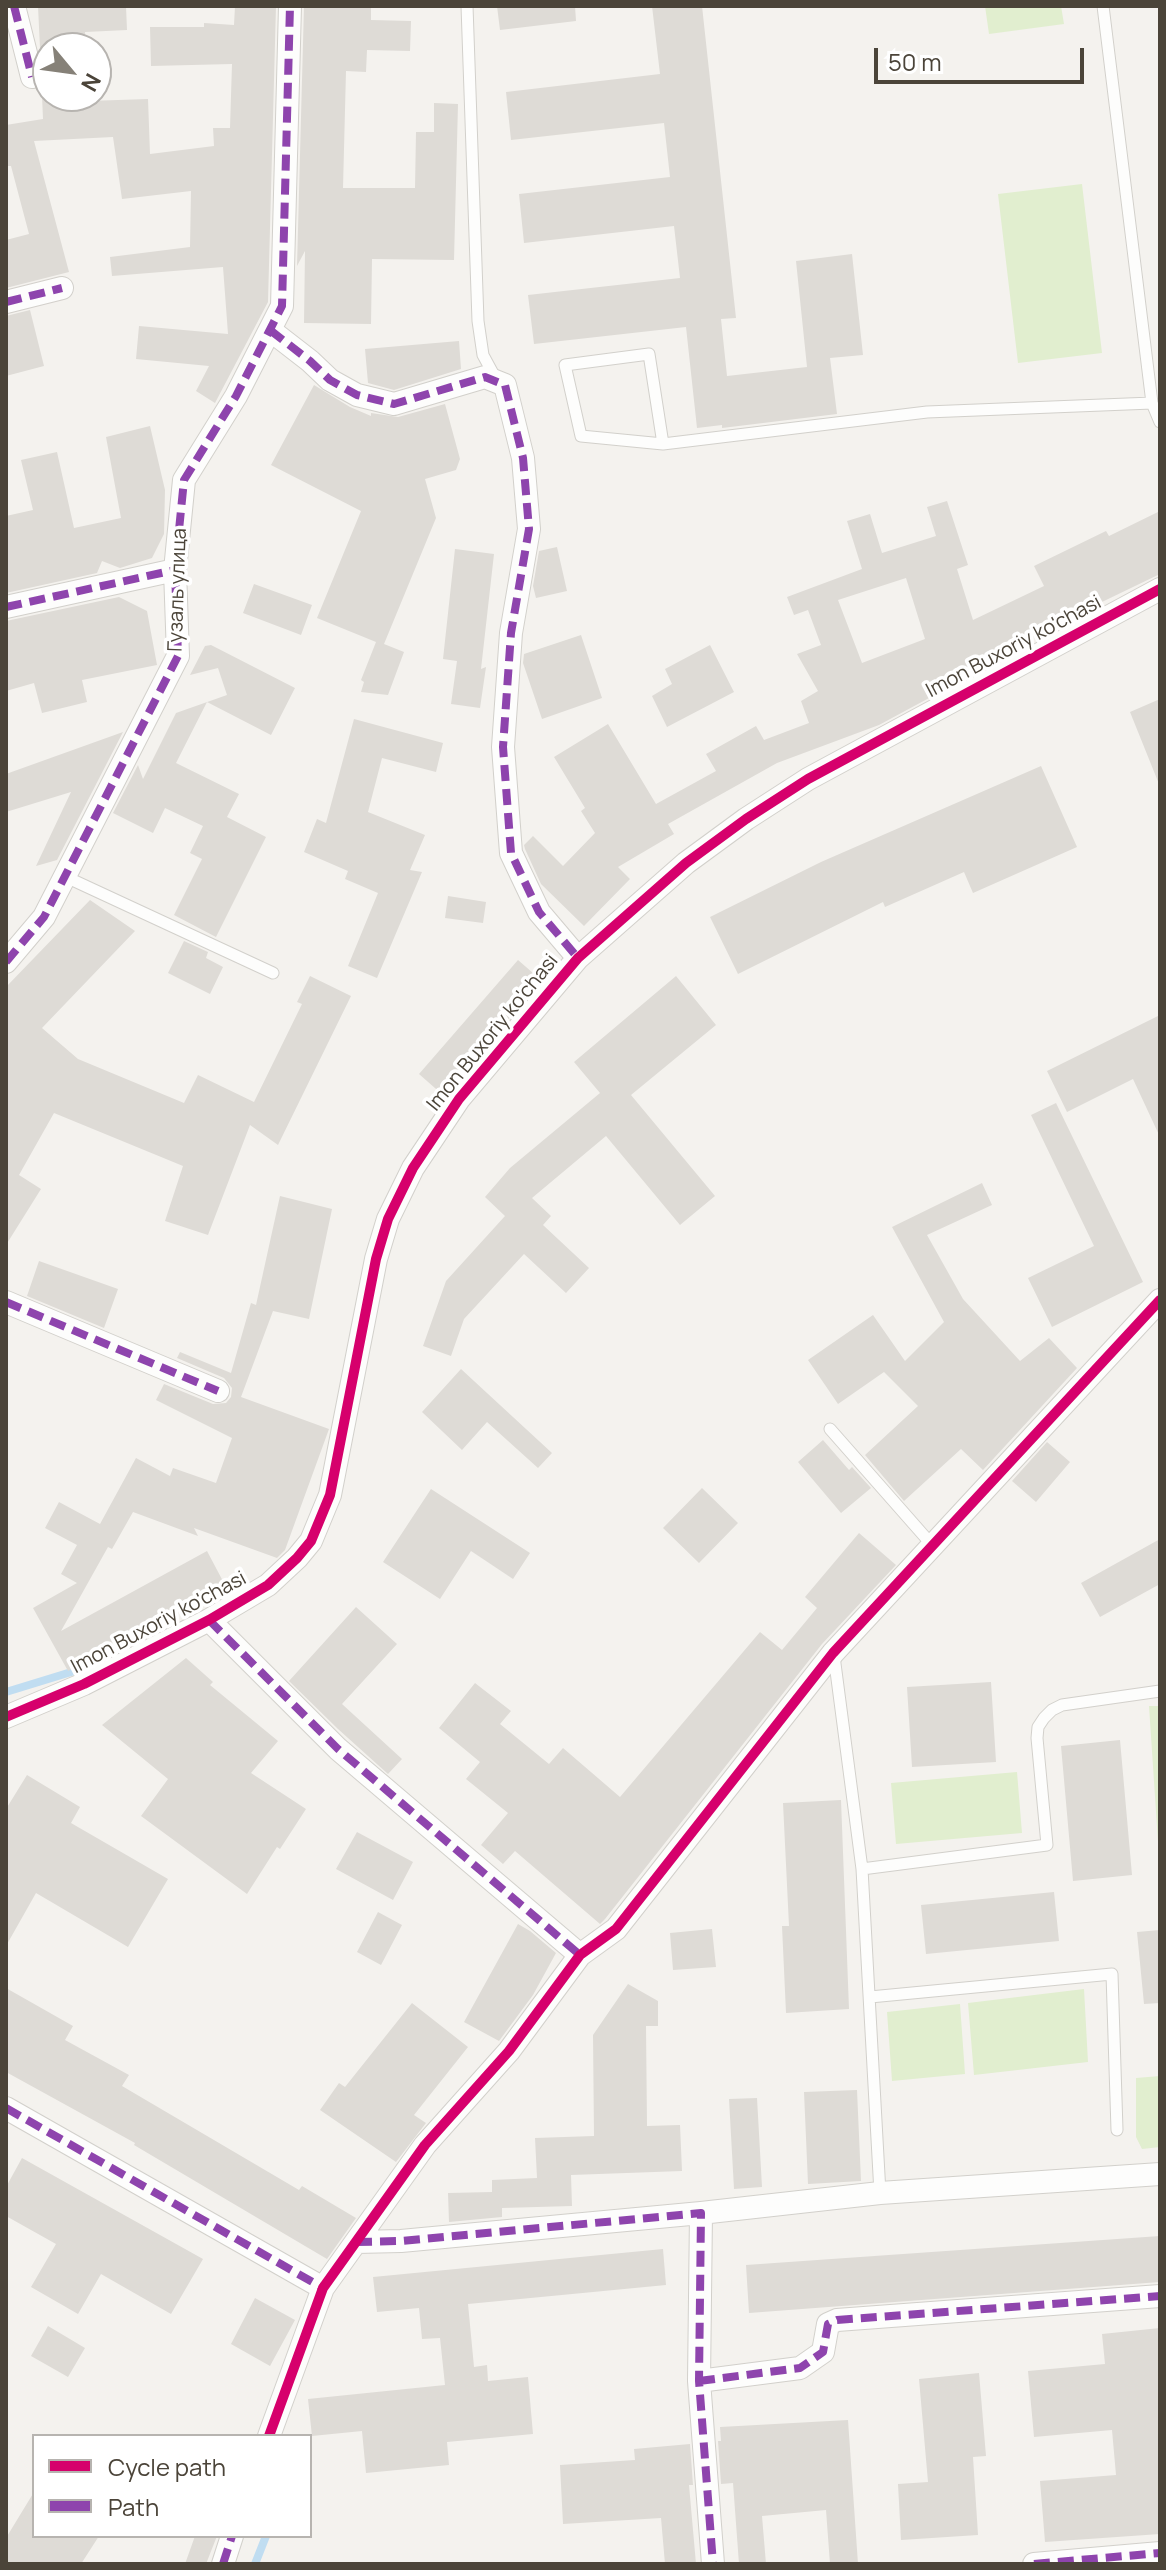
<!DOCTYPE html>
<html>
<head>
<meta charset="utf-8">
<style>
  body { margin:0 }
  #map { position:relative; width:1166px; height:2570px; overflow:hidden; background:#f4f2ee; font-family:Manrope,sans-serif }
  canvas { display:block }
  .frame { position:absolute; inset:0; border:8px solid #4b4439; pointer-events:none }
  .legend { position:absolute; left:32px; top:2434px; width:280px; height:104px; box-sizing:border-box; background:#fff; border:2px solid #b7b4b0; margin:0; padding:10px 14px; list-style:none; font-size:24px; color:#4b4439 }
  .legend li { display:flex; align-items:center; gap:16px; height:40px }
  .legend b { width:40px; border:2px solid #b7b4b0 }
  .north { position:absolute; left:32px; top:32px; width:80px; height:80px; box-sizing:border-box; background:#fff; border:2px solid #b7b4b0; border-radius:50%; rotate:119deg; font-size:22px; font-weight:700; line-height:32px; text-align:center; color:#4b4439 }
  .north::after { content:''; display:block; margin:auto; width:28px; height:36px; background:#868178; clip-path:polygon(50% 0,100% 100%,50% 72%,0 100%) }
  .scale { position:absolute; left:874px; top:48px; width:210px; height:36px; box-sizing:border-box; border:4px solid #4b4439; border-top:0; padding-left:10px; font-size:24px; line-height:28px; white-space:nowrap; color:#4b4439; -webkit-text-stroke:6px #fff; paint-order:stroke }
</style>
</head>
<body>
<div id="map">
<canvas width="1166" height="2570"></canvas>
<div class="frame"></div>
<ul class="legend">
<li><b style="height:10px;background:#d6006c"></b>Cycle path</li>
<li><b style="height:10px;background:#8e44ad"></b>Path</li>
</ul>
<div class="north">N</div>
<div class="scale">50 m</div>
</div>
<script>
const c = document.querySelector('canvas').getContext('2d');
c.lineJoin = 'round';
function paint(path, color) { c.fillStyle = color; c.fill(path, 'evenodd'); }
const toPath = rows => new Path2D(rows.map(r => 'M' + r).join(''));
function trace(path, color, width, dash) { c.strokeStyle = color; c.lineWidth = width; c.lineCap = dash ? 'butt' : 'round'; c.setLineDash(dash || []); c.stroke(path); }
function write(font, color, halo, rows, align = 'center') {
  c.font = font + ' Manrope,sans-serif'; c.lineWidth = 7; c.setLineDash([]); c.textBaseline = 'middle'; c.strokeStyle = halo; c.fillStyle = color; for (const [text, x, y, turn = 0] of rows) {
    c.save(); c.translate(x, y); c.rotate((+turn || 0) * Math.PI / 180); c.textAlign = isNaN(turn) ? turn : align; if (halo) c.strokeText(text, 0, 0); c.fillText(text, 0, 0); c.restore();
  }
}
paint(toPath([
  [985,6,1061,6,1064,24,989,34],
  [1082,184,1102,353,1018,363,998,194],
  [1149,1706,1160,1706,1160,1872],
  [1017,1772,1022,1833,896,1844,891,1783],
  [1084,1989,1088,2062,974,2075,968,2003],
  [960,2004,965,2074,892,2081,887,2012],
  [1160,2076,1160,2147,1142,2149,1136,2137,1136,2078]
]), '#e1eecf');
trace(toPath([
  [6,1692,94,1665],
  [255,2564,266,2536]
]), '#c0ddf1', 8);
paint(toPath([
  [38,6,126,6,127,30,85,32,86,48,40,48],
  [235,6,276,6,268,302,215,403,196,391,209,366,136,359,139,326,228,334,223,267,112,276,110,257,190,247,191,191,122,199,113,137,34,141,69,272,6,288,6,240,29,234,11,166,6,166,6,125,43,119,42,96,88,96,88,101,148,99,150,154,214,146,213,128,230,128,232,64,151,66,150,27,204,27,204,23,234,25],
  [304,6,371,6,371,20,411,21,410,51,367,50,366,72,346,71,343,188,415,188,416,132,434,132,434,103,458,104,454,260,372,259,371,324,304,323,305,251,297,266],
  [497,6,575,6,576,21,500,30],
  [652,6,702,6,736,318,721,319,727,376,807,367,796,261,852,254,863,355,830,358,837,414,722,428,722,425,697,428,686,327,534,344,528,295,680,278,674,226,524,243,519,194,670,177,664,123,511,140,506,92,660,74],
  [30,310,44,366,6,376,6,316],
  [459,341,461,369,394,390,368,383,365,349],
  [314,385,350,407,371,416,371,413,398,417,445,404,460,459,456,470,425,479,436,518,384,644,404,652,388,695,361,692,364,682,361,680,376,642,317,618,361,511,271,465],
  [150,426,165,490,164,534,152,558,120,568,102,561,97,573,6,593,6,516,33,510,21,460,57,452,74,528,121,518,106,437],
  [947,501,968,565,957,569,973,620,1044,586,1034,566,1106,531,1109,536,1160,511,1160,574,965,668,968,677,879,725,777,763,668,824,674,834,618,867,630,879,584,926,541,884,525,849,524,845,533,836,563,866,595,833,581,811,585,808,554,757,608,724,656,804,716,771,706,754,756,726,764,740,809,723,801,701,818,691,797,654,821,645,808,610,794,615,787,597,862,569,847,521,870,514,882,553,936,536,927,507],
  [906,578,925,639,862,663,838,600],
  [557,547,567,591,536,598,533,586,539,551],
  [455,549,494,554,481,669,486,667,480,708,451,704,457,661,443,659],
  [254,584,312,605,301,635,243,613],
  [119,597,147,611,157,665,82,680,87,702,42,713,34,683,6,691,6,621],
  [581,635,602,698,542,719,523,663,524,654],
  [211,645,295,688,271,735,207,702,176,763,239,794,227,817,266,837,216,937,174,915,202,859,190,853,203,826,165,808,153,833,113,813,138,765,143,779,176,713,227,695,218,668,190,675,205,646],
  [710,645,734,692,667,727,652,696,672,684,665,669],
  [1160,699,1160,784,1159,784,1130,712],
  [354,719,443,743,436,772,382,758,368,812,425,835,410,870,422,872,377,978,348,966,378,893,345,879,348,871,304,852,317,819,326,823],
  [123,732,57,860,36,866,71,792,6,812,6,774],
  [1041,766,1077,847,973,893,964,872,885,907,883,902,738,974,710,917,821,862],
  [448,896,486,902,483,923,445,918],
  [90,900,135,931,42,1028,78,1059,184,1103,198,1075,254,1102,302,1004,297,1002,310,976,351,996,278,1145,250,1125,208,1235,165,1221,183,1166,54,1113,19,1175,41,1189,6,1245,6,987],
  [184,941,208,952,206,958,223,967,210,994,168,973],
  [518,960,541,980,444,1096,419,1074],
  [676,976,716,1025,631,1095,715,1196,680,1225,606,1136,532,1198,551,1216,543,1225,589,1268,566,1293,524,1254,464,1319,451,1356,423,1346,446,1281,505,1216,485,1197,510,1168,600,1093,574,1062],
  [1160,1015,1160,1137,1133,1079,1067,1112,1047,1071],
  [1056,1103,1143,1282,1052,1327,1028,1278,1094,1246,1031,1115],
  [982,1183,992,1205,927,1235,963,1299,1020,1361,1049,1338,1077,1368,983,1470,961,1449,904,1501,865,1455,918,1406,884,1372,838,1404,808,1360,873,1315,905,1361,944,1322,892,1227],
  [280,1196,332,1209,309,1319,273,1311,241,1397,329,1429,285,1550,277,1558,194,1528,198,1536,133,1512,112,1549,108,1547,61,1631,207,1551,225,1585,68,1671,33,1608,77,1583,61,1574,77,1545,45,1528,59,1502,100,1524,136,1458,170,1476,173,1468,216,1483,232,1438,156,1400,164,1384,213,1404,226,1403,231,1397,232,1388,224,1378,177,1358,180,1352,231,1373,251,1303,256,1305],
  [39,1261,118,1289,104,1328,27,1296],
  [461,1369,552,1453,538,1468,487,1422,462,1450,422,1412],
  [823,1440,849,1470,852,1467,871,1488,841,1513,798,1462],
  [1047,1442,1070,1462,1036,1502,1012,1481],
  [702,1488,738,1523,699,1563,663,1528],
  [431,1489,530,1553,513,1579,471,1551,440,1599,383,1562],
  [859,1533,896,1565,822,1644,605,1919,600,1924,515,1851,503,1864,481,1845,508,1813,466,1779,480,1762,439,1728,475,1683,511,1711,500,1724,549,1764,563,1748,620,1797,760,1632,782,1650,817,1608,805,1597],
  [1160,1539,1160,1584,1100,1617,1081,1583],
  [356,1607,397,1644,342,1704,402,1759,388,1774,338,1729,289,1681],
  [186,1658,213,1682,210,1685,278,1741,251,1773,306,1809,280,1849,277,1847,247,1894,141,1816,168,1779,102,1725],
  [991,1682,996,1762,912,1767,907,1687],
  [1120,1740,1132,1875,1073,1881,1061,1746],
  [27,1775,80,1807,71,1823,168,1879,128,1947,36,1893,6,1946,6,1809],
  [841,1800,849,2009,786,2013,782,1926,789,1926,783,1803],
  [357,1832,413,1862,393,1900,336,1869],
  [1054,1892,1059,1941,926,1954,921,1905],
  [378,1912,402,1925,381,1965,357,1952],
  [518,1924,530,1931,556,1953,533,1995,499,2041,464,2022],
  [712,1929,716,1967,673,1970,670,1933],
  [1160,1930,1160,2003,1144,2004,1137,1932],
  [628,1984,658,2001,658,2026,646,2026,647,2126,680,2125,682,2171,571,2175,572,2206,502,2208,502,2217,449,2222,448,2193,492,2192,492,2180,537,2178,535,2138,594,2136,593,2035],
  [6,1988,73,2026,65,2040,129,2075,122,2086,299,2190,302,2186,356,2218,327,2259,134,2145,135,2143,6,2072],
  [412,2003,468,2047,414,2115,426,2123,396,2162,320,2110,339,2083,345,2087],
  [857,2090,861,2181,808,2184,804,2092],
  [757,2098,762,2187,734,2189,729,2099],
  [22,2158,203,2259,171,2314,101,2274,78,2314,31,2287,56,2244,6,2216,6,2187],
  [1160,2236,1160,2282,749,2313,746,2265],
  [663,2249,666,2285,468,2304,474,2367,487,2365,488,2381,528,2377,533,2434,447,2442,449,2465,366,2473,362,2431,312,2436,308,2399,445,2385,440,2338,422,2339,419,2308,377,2312,373,2277],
  [255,2298,295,2320,270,2366,231,2344],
  [48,2326,85,2348,68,2377,31,2356],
  [1160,2328,1160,2534,1045,2542,1040,2481,1116,2475,1112,2430,1034,2437,1028,2371,1105,2364,1102,2334],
  [979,2373,986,2456,973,2457,978,2535,901,2540,898,2484,928,2482,919,2379],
  [848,2420,858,2564,830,2564,826,2510,762,2516,766,2564,739,2564,733,2483,721,2484,718,2441,721,2441,720,2427],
  [690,2444,693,2485,689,2485,696,2564,665,2564,661,2518,563,2524,560,2465,635,2460,634,2449],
  [34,2492,34,2536,99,2536,81,2564,6,2564,6,2538],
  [195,2536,217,2536,206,2564,185,2564]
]), '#dedbd6');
const service = toPath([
  [467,6,478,321,483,355,496,379],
  [1103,6,1152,403,1160,422],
  [663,444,649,354,565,365,581,436,663,444,927,412,1152,403],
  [66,877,273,973],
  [830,1429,933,1546],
  [834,1656,862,1869,880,2193],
  [862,1869,1047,1845,1037,1738,1038,1727,1044,1718,1052,1710,1062,1705,1160,1691],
  [870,1997,1112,1974,1117,2130]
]);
const minor = toPath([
  [14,6,32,77],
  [6,302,62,288],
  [270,330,310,361,330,380,357,395,394,404,485,377,505,385,523,458,529,529,511,633,503,747,511,853,539,912,578,958],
  [6,607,175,570],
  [6,962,44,917,178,656,175,570,184,480,236,396,282,306,290,6],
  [6,1302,218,1391],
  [209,1620,338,1749,580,1955],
  [6,1717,84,1684,209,1620,268,1585,297,1558,311,1541,330,1495,376,1259,388,1219,413,1168,459,1099,578,958,686,863,746,819,808,779,1160,589],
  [6,2108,323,2288],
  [701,2213,699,2381,713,2564],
  [356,2242,401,2241,701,2213,880,2193,1160,2174],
  [699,2381,800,2368,823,2352,828,2324,837,2320,1160,2296],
  [269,2436,323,2288,425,2145,509,2051,580,1955,616,1929,833,1653,1160,1300],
  [223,2564,232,2536],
  [1034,2564,1160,2553]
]);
trace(service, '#d2d0cb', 13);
trace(minor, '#d2d0cb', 24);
trace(service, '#fdfdfc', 11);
trace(minor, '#fdfdfc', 22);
trace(toPath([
  [14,6,32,77],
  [6,302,62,288],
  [270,330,310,361,330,380,357,395,394,404,485,377,505,385,523,458,529,529,511,633,503,747,511,853,539,912,578,958],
  [6,607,175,570],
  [6,962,44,917,178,656,175,570,184,480,236,396,282,306,290,6],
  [6,1302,218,1391],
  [209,1620,338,1749,580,1955],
  [6,2108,323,2288],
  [356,2242,401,2241,701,2213,699,2381,713,2564],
  [699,2381,800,2368,823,2352,828,2324,837,2320,1160,2296],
  [223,2564,232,2536],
  [1034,2564,1160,2553]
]), '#8e44ad', 8, [16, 8]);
trace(toPath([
  [6,1717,84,1684,209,1620,268,1585,297,1558,311,1541,330,1495,376,1259,388,1219,413,1168,459,1099,578,958,686,863,746,819,808,779,1160,589],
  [269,2436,323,2288,425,2145,509,2051,580,1955,616,1929,833,1653,1160,1300]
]), '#d6006c', 10);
write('20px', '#4b4439', '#fff', [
  ["Гузаль улица",178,590,-88],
  ["Imon Buxoriy ko'chasi",1014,647,-28],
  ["Imon Buxoriy ko'chasi",493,1033,-51],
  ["Imon Buxoriy ko'chasi",159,1623,-28]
]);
</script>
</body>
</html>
